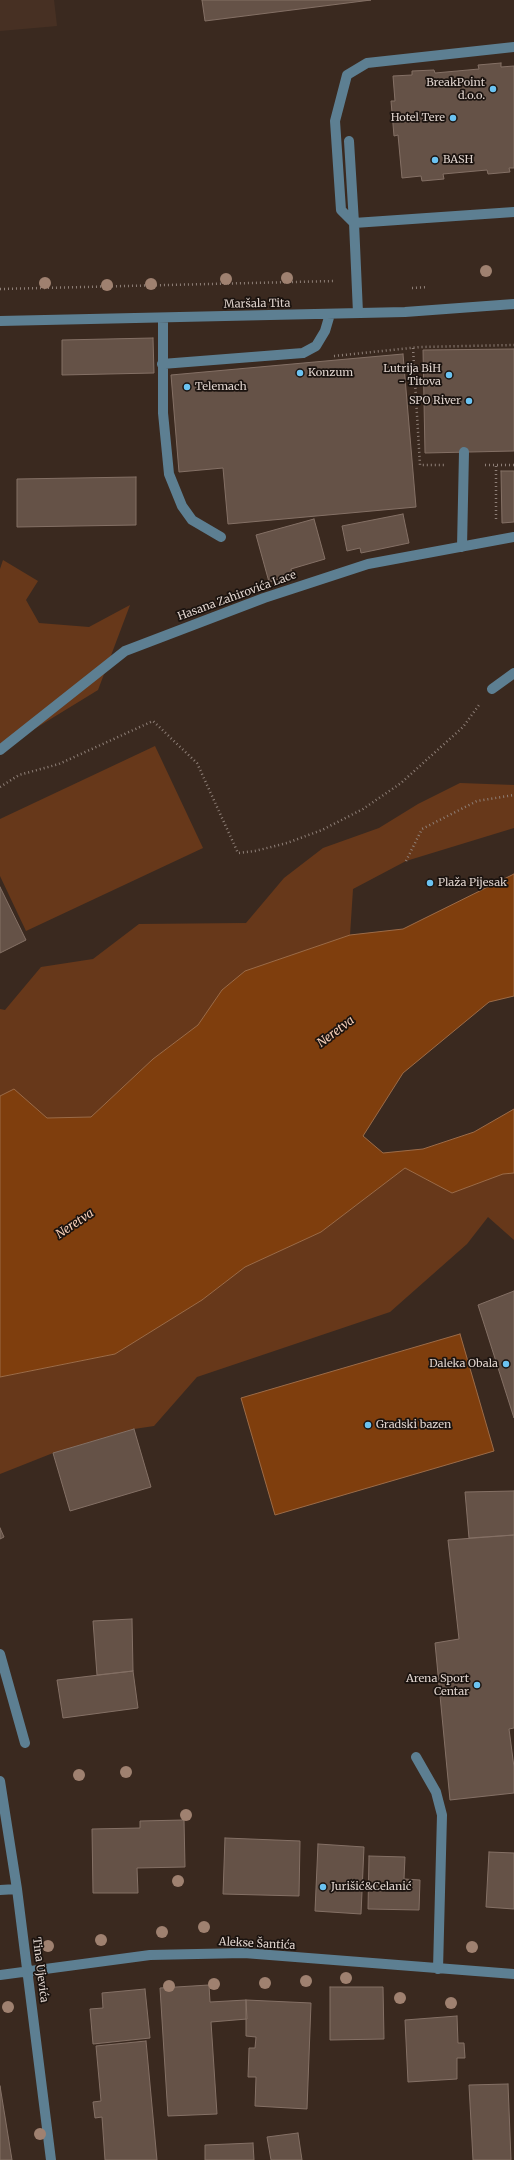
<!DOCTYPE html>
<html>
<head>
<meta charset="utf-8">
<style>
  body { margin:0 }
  canvas { display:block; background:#3a291f }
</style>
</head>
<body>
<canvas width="514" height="2160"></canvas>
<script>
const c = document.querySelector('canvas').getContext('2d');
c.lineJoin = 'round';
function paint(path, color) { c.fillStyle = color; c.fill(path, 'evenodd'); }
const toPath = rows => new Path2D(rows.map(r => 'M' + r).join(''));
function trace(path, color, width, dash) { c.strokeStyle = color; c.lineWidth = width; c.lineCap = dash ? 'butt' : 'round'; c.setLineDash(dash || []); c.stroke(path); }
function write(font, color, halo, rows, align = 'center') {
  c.font = font + ' Merriweather,serif'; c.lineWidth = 3.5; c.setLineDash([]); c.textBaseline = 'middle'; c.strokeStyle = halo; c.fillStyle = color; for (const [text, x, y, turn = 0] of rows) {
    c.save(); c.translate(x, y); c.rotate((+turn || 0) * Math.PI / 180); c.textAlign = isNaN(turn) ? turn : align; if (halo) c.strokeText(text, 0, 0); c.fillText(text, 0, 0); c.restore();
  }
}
paint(toPath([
  [0,0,54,0,57,26,0,31]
]), '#473023');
paint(toPath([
  [3,560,38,581,26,600,39,623,89,627,130,605,98,690,0,750,0,569],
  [155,746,203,848,26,931,0,876,0,819],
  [460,783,514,785,514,828,406,861,353,889,350,935,245,971,222,990,198,1025,153,1059,91,1117,47,1118,14,1090,0,1096,0,1009,5,1010,41,967,93,959,139,924,246,923,284,878,323,848,379,828,418,804],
  [405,1168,452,1193,503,1174,514,1173,514,1240,488,1217,467,1244,390,1312,197,1377,154,1426,134,1429,53,1453,0,1474,0,1377,115,1354,202,1300,245,1267,321,1232]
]), '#67381a');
const water = toPath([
  [514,874,514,996,489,1002,403,1073,363,1136,383,1153,423,1149,474,1132,514,1109,514,1173,503,1174,452,1193,405,1168,321,1232,245,1267,202,1300,115,1354,0,1377,0,1096,14,1089,47,1118,91,1117,153,1059,198,1025,222,990,245,971,350,935,403,929,514,874],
  [460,1334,494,1451,275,1515,241,1398,460,1334]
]);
paint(water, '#7f3e0d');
trace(water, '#9c6b47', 1);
const building = toPath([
  [202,0,371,0,205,21,202,0],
  [501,63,501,67,514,66,514,168,509,168,510,172,488,174,487,170,443,174,444,179,422,181,421,176,402,178,398,135,394,136,391,101,395,101,393,76,412,75,412,71,434,70,435,73,479,69,478,65,501,63],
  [153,338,154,373,62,375,62,340,153,338],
  [514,349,514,451,425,453,423,350,514,349],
  [403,354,416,507,228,524,223,468,179,472,171,375,403,354],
  [501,471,514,471,514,522,502,523,501,471],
  [136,477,136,525,17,527,17,479,136,477],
  [403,514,409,543,361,553,360,548,347,551,342,526,403,514],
  [314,519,325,559,291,569,292,575,269,582,256,535,314,519],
  [0,887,26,940,0,953,0,887],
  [514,1291,514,1418,478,1305,514,1291],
  [134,1429,151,1487,70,1511,53,1453,134,1429],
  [514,1491,514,1535,469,1538,465,1492,514,1491],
  [0,1528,4,1537,0,1539,0,1528],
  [514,1535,514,1728,509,1729,514,1767,514,1793,450,1800,435,1643,459,1639,448,1540,514,1535],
  [132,1619,133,1671,97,1675,93,1621,132,1619],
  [133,1671,138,1708,63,1718,57,1680,133,1671],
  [184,1820,185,1867,137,1868,138,1893,93,1893,92,1829,140,1828,140,1821,184,1820],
  [225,1838,300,1841,299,1896,223,1894,225,1838],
  [318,1844,364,1847,361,1914,315,1911,318,1844],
  [489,1852,514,1853,514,1909,486,1907,489,1852],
  [369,1856,405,1857,404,1879,420,1880,419,1910,368,1909,369,1856],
  [209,1985,210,2002,246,2000,247,2019,211,2022,217,2114,168,2116,160,1988,209,1985],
  [330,1987,383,1987,384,2039,330,2040,330,1987],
  [145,1989,150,2038,93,2044,90,2009,103,2008,102,1993,145,1989],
  [246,2000,311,2003,307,2109,255,2106,256,2077,248,2077,249,2048,255,2048,256,2037,246,2036,246,2000],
  [457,2016,458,2043,464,2043,465,2058,457,2058,457,2079,408,2082,405,2020,457,2016],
  [146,2041,157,2160,105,2160,102,2117,95,2118,93,2102,101,2101,96,2046,146,2041],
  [508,2084,511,2160,473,2160,469,2085,508,2084],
  [0,2086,12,2160,0,2160,0,2086],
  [298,2133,302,2160,271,2160,267,2137,298,2133],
  [253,2143,254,2160,205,2160,205,2145,253,2143]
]);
paint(building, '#655247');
trace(building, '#847065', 1);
trace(toPath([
  [412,288,428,287],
  [0,289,335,281],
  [413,348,420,465,444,465],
  [334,356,420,347,514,345],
  [485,465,514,465],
  [496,519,496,465],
  [0,787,19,775,59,764,153,721,197,763,238,853,255,851,287,843,322,830,363,809,401,783,463,727,479,705],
  [406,861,422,829,477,801,514,795]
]), '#8e7f77', 2.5, [1, 3]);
trace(toPath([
  [349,141,354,223],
  [354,223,341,210,335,121,347,75,367,63,514,47],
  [358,313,354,223,514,212],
  [163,318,163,413,169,474,182,506,192,520,221,537],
  [0,321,405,312,514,304],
  [162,364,303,353,316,346,325,331,330,314],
  [462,547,464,452],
  [492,689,514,673],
  [0,750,125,651,264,598,368,564,514,537],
  [0,1654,25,1743],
  [416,1757,436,1792,442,1815,438,1969],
  [0,1781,17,1889,51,2160],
  [0,1890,17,1889],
  [0,1975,150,1955,244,1953,514,1974]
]), '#5d7f92', 10);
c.fillStyle = '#9f8170';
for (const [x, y] of [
  [486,271],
  [287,278],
  [226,279],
  [45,283],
  [151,284],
  [107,285],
  [126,1772],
  [79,1775],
  [186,1815],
  [178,1881],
  [204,1927],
  [162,1932],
  [101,1940],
  [48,1946],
  [472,1947],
  [346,1978],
  [306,1981],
  [265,1983],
  [214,1984],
  [169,1986],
  [400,1998],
  [451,2003],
  [8,2007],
  [40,2134]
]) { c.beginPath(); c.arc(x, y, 6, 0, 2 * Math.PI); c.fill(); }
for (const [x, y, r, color] of [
  [493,89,4,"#6bc3f2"],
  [453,118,4,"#6bc3f2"],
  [435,160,4,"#6bc3f2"],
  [300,373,4,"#6bc3f2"],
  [449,375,4,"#6bc3f2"],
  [187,387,4,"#6bc3f2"],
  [469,401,4,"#6bc3f2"],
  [430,883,4,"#6bc3f2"],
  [506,1364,4,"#6bc3f2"],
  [368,1425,4,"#6bc3f2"],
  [477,1685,4,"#6bc3f2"],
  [323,1887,4,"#6bc3f2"]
]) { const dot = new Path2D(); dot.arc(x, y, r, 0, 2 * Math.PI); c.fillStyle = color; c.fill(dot); trace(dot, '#1b130f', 1.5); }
write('11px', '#dfd3cd', '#1b130f', [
  ["BreakPoint",485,83],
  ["d.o.o.",485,96],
  ["Hotel Tere",445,118],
  ["BASH",443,160,"left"],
  ["Lutrija BiH",441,369],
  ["- Titova",441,382],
  ["Konzum",308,373,"left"],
  ["Telemach",195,387,"left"],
  ["SPO River",461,401],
  ["Plaža Pijesak",438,883,"left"],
  ["Daleka Obala",498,1364],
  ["Gradski bazen",376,1425,"left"],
  ["Arena Sport",469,1679],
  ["Centar",469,1692],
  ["Jurišić&Celanić",331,1887,"left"]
], 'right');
write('11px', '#dfd3cd', '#1b130f', [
  ["Maršala Tita",257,304,-1],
  ["Hasana Zahirovića Lace",237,596,-20],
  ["Alekse Šantića",257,1944,3],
  ["Tina Ujevića",40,1970,83]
]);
write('italic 12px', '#f5ceb7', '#1b130f', [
  ["Neretva",336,1032,-37],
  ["Neretva",75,1224,-34]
]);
</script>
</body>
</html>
